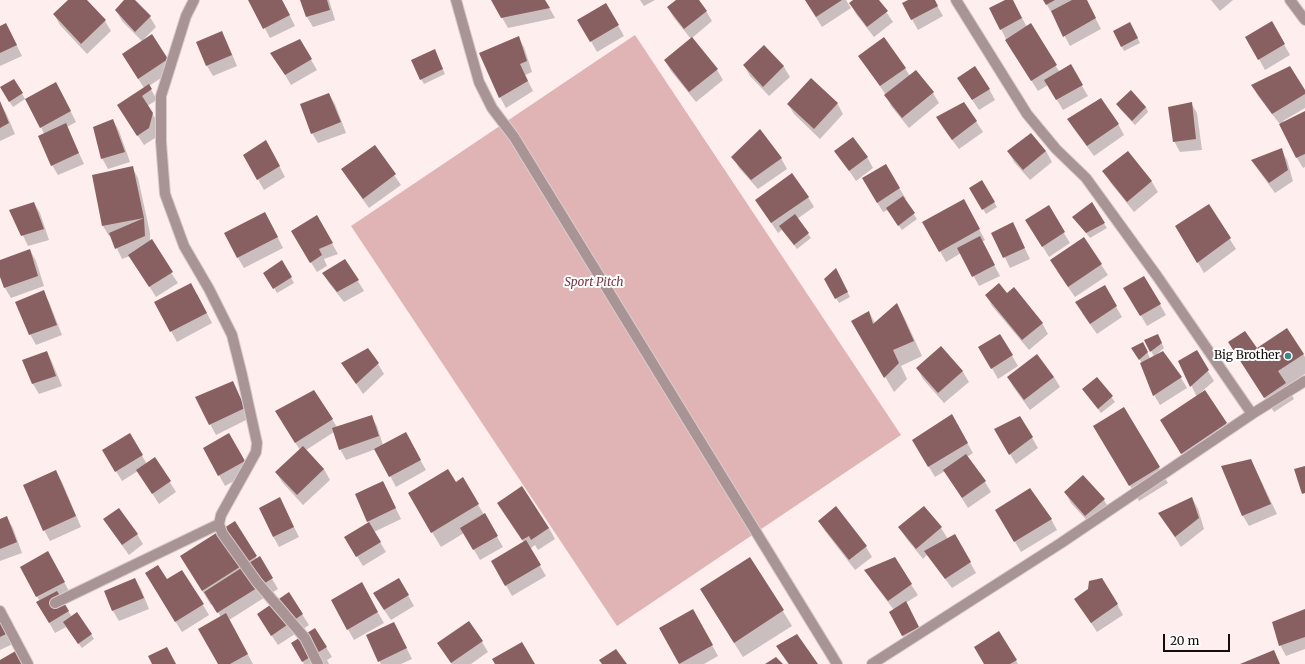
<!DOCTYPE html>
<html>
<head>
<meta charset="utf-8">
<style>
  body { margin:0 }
  #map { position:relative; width:1305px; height:664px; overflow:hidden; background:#feeeee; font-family:Merriweather,serif }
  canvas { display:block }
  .scale { position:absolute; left:1163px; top:634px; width:67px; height:18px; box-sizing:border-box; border:2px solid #140d0e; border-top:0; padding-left:5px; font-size:12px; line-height:14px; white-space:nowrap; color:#140d0e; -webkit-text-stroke:3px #fff; paint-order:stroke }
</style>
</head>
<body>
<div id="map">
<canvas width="1305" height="664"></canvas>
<div class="scale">20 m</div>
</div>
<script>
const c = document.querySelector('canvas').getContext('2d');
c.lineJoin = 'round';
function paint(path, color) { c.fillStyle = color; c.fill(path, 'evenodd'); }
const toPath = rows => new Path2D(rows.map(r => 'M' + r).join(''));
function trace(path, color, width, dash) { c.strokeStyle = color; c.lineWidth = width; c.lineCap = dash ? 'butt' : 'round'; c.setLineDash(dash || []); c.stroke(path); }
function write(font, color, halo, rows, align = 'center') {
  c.font = font + ' Merriweather,serif'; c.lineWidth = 4; c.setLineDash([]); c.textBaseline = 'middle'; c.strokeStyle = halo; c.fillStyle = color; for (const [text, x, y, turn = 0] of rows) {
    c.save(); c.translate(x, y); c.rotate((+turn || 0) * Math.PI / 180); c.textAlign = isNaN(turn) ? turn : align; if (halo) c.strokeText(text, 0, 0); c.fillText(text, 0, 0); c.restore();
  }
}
paint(toPath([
  [635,35,901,435,617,626,351,226]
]), '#e0b4b5');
paint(toPath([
  [69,0,85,0,105,21,111,31,87,54,60,25,54,14],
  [126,0,134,0,150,17,156,27,144,39,168,60,173,70,149,86,157,100,147,106,159,124,155,138,144,145,118,105,144,88,129,64,142,41,122,21,116,10],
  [250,0,282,0,295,26,270,38],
  [301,0,329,0,335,20,313,27,307,17],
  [492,0,545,0,555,18,508,28],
  [640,0,655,0,644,6],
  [678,0,697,0,706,11,712,21,692,38,717,70,723,80,696,102,671,71,665,60,691,39,674,18,668,8],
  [805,0,846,0,851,8,822,27],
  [855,0,878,0,893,22,874,37,856,14,850,3],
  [910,0,934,0,943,16,918,30,903,3],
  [1007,0,1012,0,1027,27,1060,72,1070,66,1088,96,1063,110,1048,85,1038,91,1012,51,1001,29],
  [1044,0,1072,0,1072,1,1074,0,1086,0,1101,29,1070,46,1053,14,1053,15],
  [1211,0,1233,0,1220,11],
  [606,4,624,36,597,52,579,20],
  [1130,23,1140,43,1124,51,1114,32],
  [1272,23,1290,55,1265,70,1247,37],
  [6,24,22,56,0,66,0,27],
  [221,32,227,42,237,66,213,76,207,66,197,43],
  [518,37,524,47,532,72,525,75,533,91,506,108,500,97,480,53],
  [300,41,317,70,291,85,278,63],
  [764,46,784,67,790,77,769,96,750,76,744,65],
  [437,56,445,74,424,84,421,79],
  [859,56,905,68,910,76,933,93,939,103,909,128,891,106,886,95],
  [14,80,25,99,13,107,1,88],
  [1252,85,1305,92,1305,108,1283,121,1284,122,1305,112,1305,167,1303,168,1297,158,1280,123,1279,123,1258,96],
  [965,89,989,89,995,100,979,110],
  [62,94,76,122,67,127,84,164,58,175,52,165,44,134,41,127],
  [329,94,335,104,346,133,318,143,312,133],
  [0,103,6,113,15,134,0,141],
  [837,103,843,114,820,139,794,114,788,104],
  [964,103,983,132,959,149,943,128,937,118],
  [1191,103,1197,113,1202,150,1180,152,1174,141],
  [1117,104,1146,107,1148,112,1135,125,1120,109],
  [1068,119,1118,124,1124,135,1094,156,1074,129],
  [113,120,119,131,130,162,108,169,102,158],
  [374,146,401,185,369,208,348,179,342,169],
  [1281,149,1287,160,1293,181,1275,193,1259,171,1253,161],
  [836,151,867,157,873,168,856,181],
  [1008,151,1046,151,1052,162,1030,180,1014,162],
  [272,152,285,177,264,190,244,155],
  [1127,152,1152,182,1158,192,1134,212,1110,182,1104,171],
  [733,157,781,158,787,169,758,189,739,168],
  [885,165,906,199,904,200,917,219,902,230,888,210,883,212,869,189],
  [132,167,138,178,150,233,150,242,178,283,156,297,130,256,122,259,111,236,109,236,103,226],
  [982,182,997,207,986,214,971,189],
  [808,197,814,207,797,219,811,238,797,249,782,230,778,233,756,200],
  [34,203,40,213,49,240,28,246,11,211],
  [1091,204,1107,228,1090,238,1074,217],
  [1209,206,1236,249,1204,273,1177,226],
  [1048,207,1070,243,1049,257,1033,231],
  [969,211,985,240,982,242,1000,276,979,286,961,253,946,262,924,222],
  [317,217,338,254,324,259,327,266,317,272,298,242],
  [271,224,283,248,244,268,238,258],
  [1013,224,1030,259,1010,268,993,233],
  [1084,239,1108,275,1075,297,1057,271],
  [30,250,36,261,44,286,11,298,5,288,0,274,0,261],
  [345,260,364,291,344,302,329,283,323,273],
  [282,261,294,283,277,293,265,273],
  [838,274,850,297,839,303,836,298],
  [1144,277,1166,315,1147,326,1125,288],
  [1104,286,1122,317,1097,334,1082,313],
  [43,292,49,302,62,335,36,345,30,334],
  [197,294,212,323,177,342,171,331],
  [1007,294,1042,323,1048,334,1029,350,992,306,986,295],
  [897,304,905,319,922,356,901,366,907,379,894,392,853,321,869,312,875,323],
  [1287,329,1305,357,1305,374,1287,386,1294,399,1274,412,1229,343,1256,350],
  [1000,335,1018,366,998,379,980,347],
  [1146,340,1160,340,1164,348,1156,355,1162,352,1181,378,1187,388,1160,405,1154,395,1142,363,1136,354,1146,348,1150,359,1154,357],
  [941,347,963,372,969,382,944,403,923,379,917,368],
  [47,352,52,362,62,386,39,394,33,384,23,360],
  [1196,352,1214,381,1200,393,1201,394,1205,391,1232,434,1188,463,1167,430,1197,397,1179,361],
  [343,364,378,364,384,374,363,394],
  [1008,377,1054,377,1060,387,1030,410,1014,388],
  [1097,378,1115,402,1101,413,1083,390],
  [232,382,250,418,216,435,210,424],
  [1124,409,1168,483,1139,501,1104,441],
  [371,416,377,426,383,445,411,444,426,470,396,487,376,449,346,460,340,449,334,432,306,450,324,469,330,480,303,505,282,482,276,472,300,450,282,422,332,419,337,427],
  [952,416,973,453,967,457,985,482,991,492,968,508,945,471,935,477,919,451],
  [1020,417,1038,448,1016,464,995,429],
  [129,434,147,464,155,458,176,492,159,504,138,471,122,481,103,450],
  [229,434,250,472,225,486,204,448],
  [1251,460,1277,514,1249,526,1243,516,1223,467],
  [56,472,62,482,81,527,50,541,44,530,25,485],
  [463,479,503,547,480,560,464,533,441,547,409,494,455,483],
  [383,482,401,519,374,532,386,552,363,566,345,537,369,523,356,494],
  [1065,492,1104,500,1110,510,1092,526,1071,503],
  [1192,498,1198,509,1204,529,1181,547,1166,523],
  [280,499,299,537,279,547,273,536],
  [924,507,941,528,948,539,955,535,976,573,952,588,927,555,923,559,906,538,900,528],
  [997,511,1051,519,1057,530,1021,552],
  [505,513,549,528,555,539,538,550,535,545,530,549,546,576,512,596,492,561,524,543],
  [7,518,13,528,22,553,0,561,0,520],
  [105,520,137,534,143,544,129,555,111,530],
  [819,521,866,547,872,557,855,570,825,531],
  [235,523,257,559,260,558,278,589,229,620,253,664,219,664,221,617,213,604,211,605,190,571],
  [750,558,792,626,743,657,710,605],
  [894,559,918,595,906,603,924,637,908,646,890,612,894,610,872,581,866,571],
  [54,563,70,593,60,598,72,617,91,634,94,639,82,648,66,627,55,633,38,603,40,602,21,567],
  [135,579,141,589,149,609,119,621,113,611,105,592],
  [399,579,414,606,391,620,380,604],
  [166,581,203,605,209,615,182,632,152,584],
  [361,584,384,623,354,640,332,601],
  [289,594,309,625,278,645,264,624],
  [1075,599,1117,604,1123,615,1097,632],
  [693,610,718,656,704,664,680,664,660,628],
  [1305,610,1305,649,1286,656,1280,645],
  [0,612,19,641,0,650],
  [399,633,412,659,401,664,381,664,367,636],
  [999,633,1018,664,985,664],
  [482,642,488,652,471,664,452,664,439,644],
  [292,643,326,647,332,657,327,660,329,664,304,664],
  [777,647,817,664,788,664]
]), '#0003');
paint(toPath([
  [68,0,87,0,106,20,81,44,53,14],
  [124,0,135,0,151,16,135,32,115,10],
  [248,0,282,0,290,15,263,29],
  [300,0,327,0,330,10,306,17],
  [491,0,545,0,550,8,501,18],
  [676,0,699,0,707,11,684,29,667,7],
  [805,0,842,0,816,17],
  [853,0,879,0,888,11,867,27,849,3],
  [908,0,935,0,938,6,911,20,902,3],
  [1005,0,1013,0,1022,18,1000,30,989,8],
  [1043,0,1055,0,1046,5],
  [1072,0,1087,0,1096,18,1063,37,1051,11],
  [606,3,619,25,590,42,577,20],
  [1272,21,1285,44,1258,60,1245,37],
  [1130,22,1138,38,1121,47,1113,31],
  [6,23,17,45,0,53,0,26],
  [1031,23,1057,65,1031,81,1005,40],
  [222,31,232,55,206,66,196,42],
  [152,34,168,59,138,79,122,54],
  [519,36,527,61,520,64,528,81,499,98,479,53],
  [692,37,718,69,689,92,664,60],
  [884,37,906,68,880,86,858,56],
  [300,39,312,59,285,75,270,53],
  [764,45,784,66,763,87,743,65],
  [435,49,443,69,420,80,411,60],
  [1071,64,1083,85,1056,100,1044,80],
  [975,66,990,89,972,100,957,78],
  [1290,66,1305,90,1305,94,1272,114,1251,85],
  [916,70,934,92,902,118,884,95],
  [811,78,838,103,814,129,787,104],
  [14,79,23,93,9,102,0,87],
  [56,82,71,111,40,128,25,99],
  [149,84,152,89,142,96,153,113,149,128,137,136,117,105],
  [1131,90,1146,107,1132,121,1116,104],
  [329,93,341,122,311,134,300,104],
  [1101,98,1119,124,1087,146,1067,119],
  [0,101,9,123,0,128],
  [964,102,977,121,952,140,936,117],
  [1192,102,1196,139,1173,142,1168,107],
  [1305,111,1305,154,1296,158,1279,124],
  [113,119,125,152,101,159,93,127],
  [66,123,79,153,51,166,38,136],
  [760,129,782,158,751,180,731,157],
  [1031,133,1046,151,1023,170,1007,151],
  [853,137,868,157,849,171,834,151],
  [266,140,280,166,257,180,243,155],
  [375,145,396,174,363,199,341,169],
  [1282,148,1288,170,1269,183,1251,160],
  [1128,151,1152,181,1127,202,1102,171],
  [886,164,900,188,877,203,862,178],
  [133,166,144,218,145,236,115,249,109,233,144,218,102,226,92,175],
  [792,173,809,197,771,223,755,200],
  [982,180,995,202,982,210,969,188],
  [903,196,915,213,898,226,886,208],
  [964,199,980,229,939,252,922,222],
  [34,202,44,229,21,236,9,210],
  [1092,202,1105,223,1086,233,1072,217],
  [1209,204,1231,238,1197,263,1175,226],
  [1049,205,1065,232,1042,247,1025,220],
  [265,212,278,237,237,258,224,233],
  [795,214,809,233,794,245,779,226],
  [317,215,333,243,319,249,322,255,310,263,291,231],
  [1013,222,1025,248,1003,258,991,233],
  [980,236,995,265,972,277,957,248],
  [1084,237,1102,264,1068,287,1050,260],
  [152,239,173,272,149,287,128,255],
  [30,249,38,276,4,288,0,277,0,260],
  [345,259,359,280,337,292,322,273],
  [282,260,292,277,273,289,263,273],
  [836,268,848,292,835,299,824,279],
  [1144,276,1161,304,1140,316,1123,288],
  [191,283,207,313,170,332,154,302],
  [999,283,1007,293,1014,287,1043,323,1022,340,985,295],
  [1105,285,1117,306,1090,324,1075,302],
  [44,290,57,325,29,335,15,302],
  [897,303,914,341,893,350,899,363,884,378,851,321,869,311,873,324],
  [1287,328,1304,354,1278,371,1286,383,1264,398,1228,342,1245,331,1257,348],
  [1000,334,1013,355,991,369,978,347],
  [1158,334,1162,343,1150,352,1144,340],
  [1143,342,1148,352,1139,360,1131,348],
  [941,346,963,371,938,393,916,368],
  [368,348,379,363,356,384,341,363],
  [1197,350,1209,370,1190,387,1178,361],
  [47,351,56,376,32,384,22,360],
  [1163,351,1182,377,1153,396,1140,363],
  [1037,354,1054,377,1024,400,1007,377],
  [1097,377,1113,396,1098,409,1082,389],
  [233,381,245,408,209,425,195,397],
  [314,390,333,419,295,443,275,411],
  [1205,390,1227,423,1181,454,1160,420],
  [1124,407,1160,467,1129,486,1093,426],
  [952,414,968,443,928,467,912,440],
  [372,415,379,436,339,450,332,428],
  [1020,416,1033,437,1009,455,994,429],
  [406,432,421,460,389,477,374,449],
  [130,433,143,455,115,472,102,450],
  [229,433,245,461,218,476,203,448],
  [303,446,324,469,297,495,275,472],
  [966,454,986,481,962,498,943,470],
  [155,457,171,481,152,494,136,470],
  [1251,459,1271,504,1242,516,1221,466],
  [1305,466,1305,493,1302,494,1294,469],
  [448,469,456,482,463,477,479,504,431,533,408,493],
  [56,470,76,516,43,531,23,485],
  [1083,475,1105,499,1085,516,1064,492],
  [383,481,396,508,367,522,355,494],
  [522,486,549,528,531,540,529,536,522,540,497,503],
  [1030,488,1052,519,1014,542,995,510],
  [280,497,294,527,273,537,259,508],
  [1192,497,1199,518,1175,537,1158,513],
  [836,506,867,546,849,560,818,521],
  [924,506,942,527,916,549,898,527],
  [119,508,138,534,122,545,103,519],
  [485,513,498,536,473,550,460,528],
  [7,516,17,542,0,549,0,519],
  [235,521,257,556,202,591,180,556],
  [369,522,381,542,356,557,344,537],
  [955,534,971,562,945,579,924,551],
  [526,540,541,565,505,586,491,561],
  [48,551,65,582,36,597,20,567],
  [260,556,273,578,217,613,204,592],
  [750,557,784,610,734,643,700,589],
  [895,557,912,584,888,601,864,570],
  [158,565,167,579,182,570,204,604,175,622,145,573],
  [135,578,144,598,112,611,104,591],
  [399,578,409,595,384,610,373,593],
  [1102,578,1118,604,1091,623,1074,599,1088,589,1089,581],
  [362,582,378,612,347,630,331,600],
  [57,591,69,611,49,623,36,602],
  [289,592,303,614,271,636,257,614],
  [906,601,919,627,902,636,889,612],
  [693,609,713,645,679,664,659,628],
  [1305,609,1305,637,1279,646,1272,622],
  [0,611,14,630,0,637],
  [77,612,92,634,78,644,63,622],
  [226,613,248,654,230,664,218,664,198,629],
  [469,621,483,641,451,663,437,643],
  [394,622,407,648,378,662,366,635],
  [315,628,327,647,302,662,291,643],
  [999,631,1017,660,1010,664,984,664,974,647],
  [797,634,818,664,789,664,776,646],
  [522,642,535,664,495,664,492,659],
  [167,647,176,664,152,664,148,656],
  [19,649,27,664,0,664,0,660],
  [616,649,627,664,602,664,599,660],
  [1274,650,1280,664,1240,664],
  [776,657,783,664,765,664]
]), '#896062');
const minor = toPath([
  [194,0,186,16,161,96,161,142,165,194,184,246,209,289,232,335,242,375,257,443,256,452,221,515,219,524,222,533,257,582,305,638,318,664],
  [456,0,479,82,492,108,514,137,837,664],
  [956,0,1027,114,1056,149,1086,178,1157,276,1252,414],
  [1290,0,1305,20],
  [55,603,219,524],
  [0,611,28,664],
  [872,664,1061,543,1252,414,1305,381]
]);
trace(minor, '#d9caca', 12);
trace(minor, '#a89495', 10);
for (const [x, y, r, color] of [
  [1288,356,4,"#3f8785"]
]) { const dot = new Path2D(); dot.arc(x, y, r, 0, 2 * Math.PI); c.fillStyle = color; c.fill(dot); trace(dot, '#fff', 1.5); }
write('italic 12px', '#763a40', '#fff', [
  ["Sport Pitch",594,283]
]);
write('12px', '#140d0e', '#fff', [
  ["Big Brother",1280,356]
], 'right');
</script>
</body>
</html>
